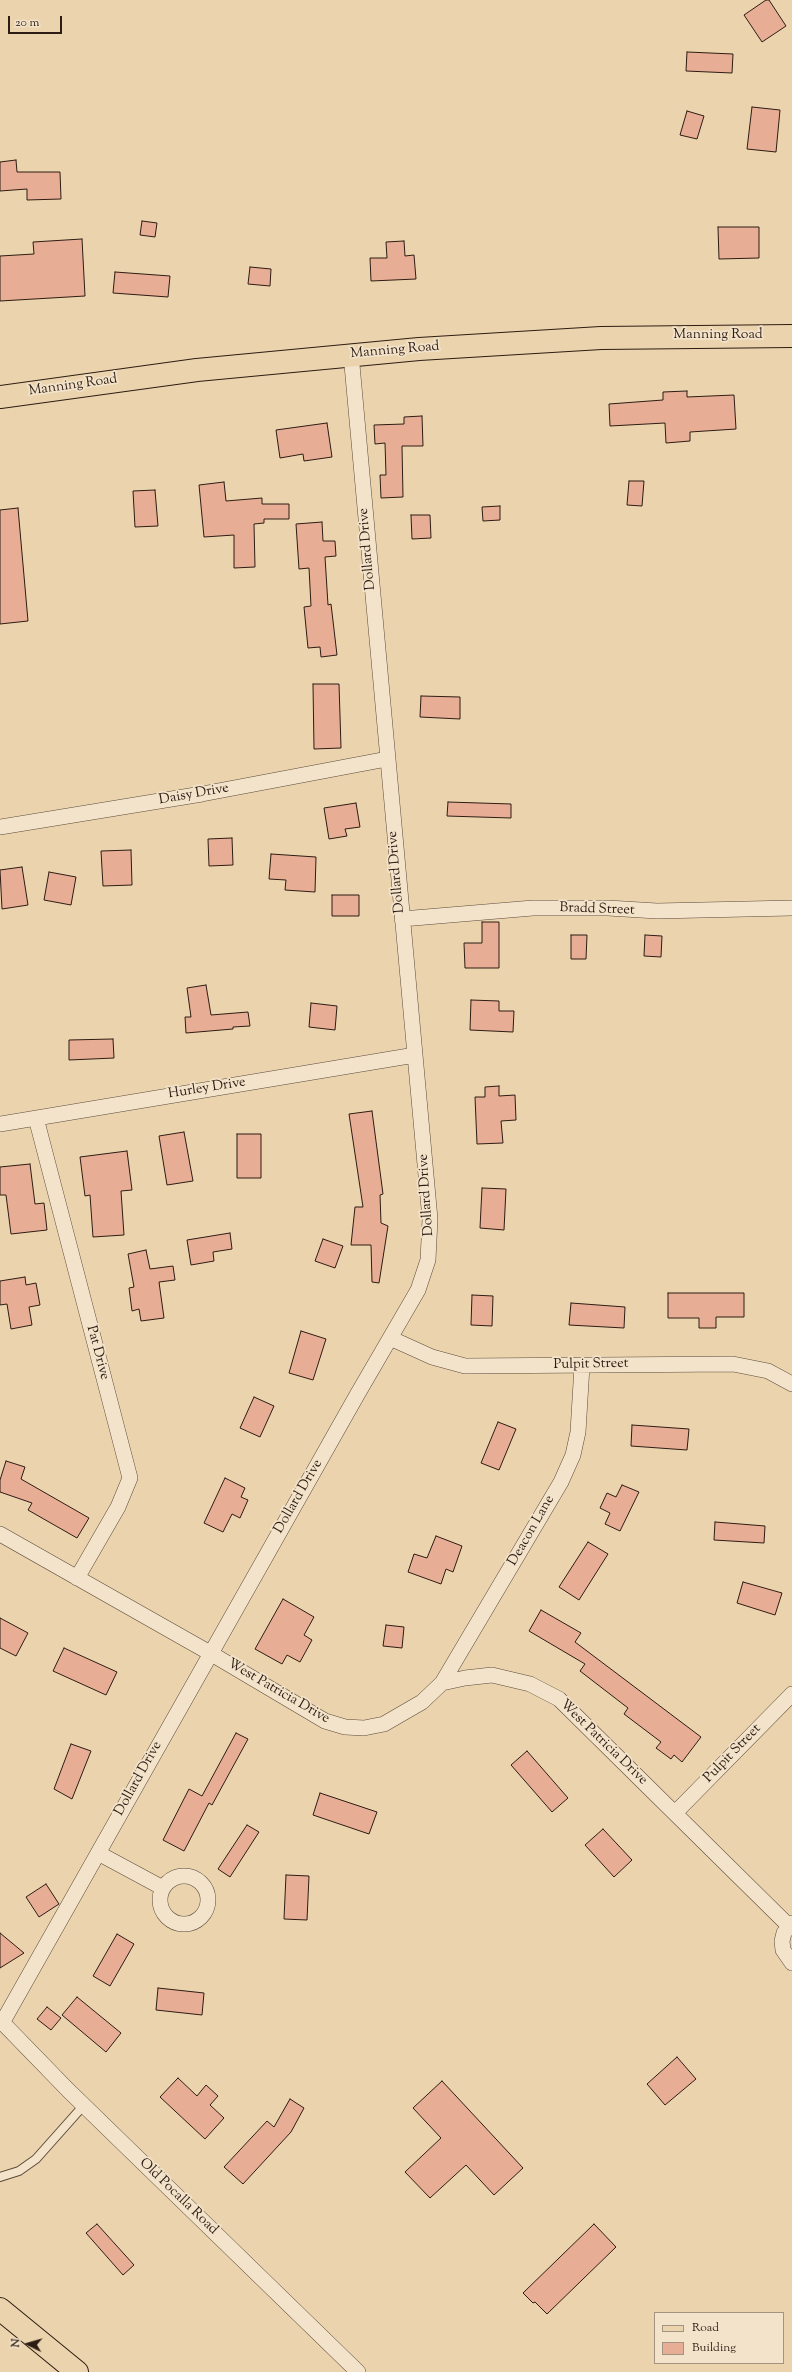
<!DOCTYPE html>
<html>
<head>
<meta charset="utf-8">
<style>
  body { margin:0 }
  #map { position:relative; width:792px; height:2372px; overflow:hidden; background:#ebd4ad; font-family:"Sorts Mill Goudy",serif }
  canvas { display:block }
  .legend { position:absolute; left:654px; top:2312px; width:130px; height:52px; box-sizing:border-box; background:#f2e3ca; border:1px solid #a39381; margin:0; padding:5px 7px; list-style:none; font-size:12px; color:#2d1c13 }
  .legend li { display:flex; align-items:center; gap:8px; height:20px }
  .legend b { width:20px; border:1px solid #a39381 }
  .north { position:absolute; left:8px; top:2324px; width:40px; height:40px; -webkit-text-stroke:3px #f2e3ca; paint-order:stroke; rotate:275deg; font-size:11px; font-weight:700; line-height:16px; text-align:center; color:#2d1c13 }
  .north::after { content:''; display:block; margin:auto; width:14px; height:18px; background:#2d1c13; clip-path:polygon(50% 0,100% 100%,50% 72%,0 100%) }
  .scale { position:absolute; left:8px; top:16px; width:54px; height:18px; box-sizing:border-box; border:2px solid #2d1c13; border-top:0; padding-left:5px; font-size:12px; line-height:14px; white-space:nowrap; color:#2d1c13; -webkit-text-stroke:3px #f2e3ca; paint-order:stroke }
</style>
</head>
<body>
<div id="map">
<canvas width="792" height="2372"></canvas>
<ul class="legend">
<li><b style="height:5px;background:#ebd4ad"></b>Road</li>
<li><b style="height:11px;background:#e8ad95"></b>Building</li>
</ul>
<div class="north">N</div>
<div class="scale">20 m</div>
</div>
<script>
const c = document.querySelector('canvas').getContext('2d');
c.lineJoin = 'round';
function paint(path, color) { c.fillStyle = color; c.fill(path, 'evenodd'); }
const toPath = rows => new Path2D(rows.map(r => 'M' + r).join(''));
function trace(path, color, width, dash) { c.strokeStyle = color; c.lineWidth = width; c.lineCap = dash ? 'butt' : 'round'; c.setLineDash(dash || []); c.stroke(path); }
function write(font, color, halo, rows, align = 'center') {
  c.font = font + ' "Sorts Mill Goudy",serif'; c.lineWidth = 3.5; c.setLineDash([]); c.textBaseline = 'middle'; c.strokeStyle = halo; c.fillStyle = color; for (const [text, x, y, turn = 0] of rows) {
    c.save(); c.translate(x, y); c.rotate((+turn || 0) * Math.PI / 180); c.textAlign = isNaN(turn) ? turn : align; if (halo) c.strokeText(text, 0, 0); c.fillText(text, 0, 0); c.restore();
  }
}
const building = toPath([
  [766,0,769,0,786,26,762,42,744,15,766,0],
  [687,52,733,54,732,73,686,71,687,52],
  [752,107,780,110,776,152,747,149,752,107],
  [687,111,704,116,697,139,680,135,687,111],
  [16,160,17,172,60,172,61,199,27,200,27,189,0,191,0,162,16,160],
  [142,221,157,223,155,237,140,235,142,221],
  [718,227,759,227,759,258,719,259,718,227],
  [82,239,85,296,0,301,0,256,34,254,33,242,82,239],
  [404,241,405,256,414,255,416,279,371,281,370,258,387,258,386,242,404,241],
  [250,267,271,269,270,286,248,284,250,267],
  [115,272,170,276,168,297,113,293,115,272],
  [687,391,687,397,734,395,736,429,690,432,690,441,666,443,665,423,610,426,609,404,663,400,663,392,687,391],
  [422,416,423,446,402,446,403,497,381,498,380,475,386,475,385,443,375,444,374,425,404,424,404,417,422,416],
  [327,423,332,457,304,461,303,454,280,458,276,430,327,423],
  [629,481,644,481,642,506,627,505,629,481],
  [224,482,226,501,262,498,262,504,289,504,289,519,264,519,264,523,254,524,255,567,234,568,234,535,204,537,199,485,224,482],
  [155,490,158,526,135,527,133,491,155,490],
  [500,506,500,520,483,521,482,507,500,506],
  [18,508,28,621,0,624,0,510,18,508],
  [411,515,430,515,431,538,412,539,411,515],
  [322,522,323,541,335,541,336,556,325,557,328,605,331,604,337,655,321,657,320,647,308,648,304,607,311,606,309,568,299,569,296,524,322,522],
  [313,684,339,684,341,748,314,749,313,684],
  [421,696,460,697,460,719,420,717,421,696],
  [448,802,511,804,511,818,447,816,448,802],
  [356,803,360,827,345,829,347,836,329,839,324,808,356,803],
  [232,838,233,865,209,866,208,839,232,838],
  [131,850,132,885,103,886,101,851,131,850],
  [271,854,316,857,315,892,285,890,286,880,269,879,271,854],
  [22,867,28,905,2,909,0,870,22,867],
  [49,872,76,877,71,905,44,900,49,872],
  [332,895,359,895,359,916,332,916,332,895],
  [482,922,499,922,499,968,465,968,464,943,482,943,482,922],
  [571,935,587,935,586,959,571,959,571,935],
  [645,935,662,936,661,957,644,956,645,935],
  [206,985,211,1015,248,1012,250,1026,233,1027,233,1029,186,1033,185,1017,191,1017,187,988,206,985],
  [471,1000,499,1001,499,1011,514,1011,513,1032,470,1030,471,1000],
  [311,1003,337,1006,335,1030,309,1027,311,1003],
  [113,1039,114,1058,69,1060,69,1040,113,1039],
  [499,1086,499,1096,515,1095,516,1120,501,1121,503,1143,477,1144,475,1097,485,1097,485,1087,499,1086],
  [372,1111,383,1194,380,1195,381,1223,388,1226,379,1283,372,1282,371,1245,351,1245,355,1207,363,1207,349,1114,372,1111],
  [184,1132,193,1181,167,1185,159,1136,184,1132],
  [237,1134,261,1134,261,1178,237,1178,237,1134],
  [127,1151,132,1190,121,1191,124,1235,93,1237,90,1195,85,1196,80,1157,127,1151],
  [30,1164,35,1204,44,1203,47,1230,11,1234,6,1195,0,1195,0,1167,30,1164],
  [482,1188,506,1189,504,1230,480,1228,482,1188],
  [230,1233,232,1249,213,1252,214,1261,191,1265,187,1240,230,1233],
  [323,1239,343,1246,335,1268,315,1261,323,1239],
  [146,1250,150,1269,173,1266,175,1280,159,1282,164,1318,141,1321,139,1309,132,1311,129,1288,134,1287,128,1254,146,1250],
  [25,1277,26,1285,36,1283,40,1305,29,1307,32,1325,11,1329,7,1304,0,1305,0,1281,25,1277],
  [668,1293,744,1293,744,1317,716,1317,716,1328,699,1328,699,1318,668,1318,668,1293],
  [472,1295,493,1296,492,1326,471,1325,472,1295],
  [571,1303,625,1307,624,1328,569,1325,571,1303],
  [301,1331,326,1339,313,1380,289,1373,301,1331],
  [254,1397,274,1406,260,1437,240,1428,254,1397],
  [498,1422,516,1429,499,1470,481,1463,498,1422],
  [632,1425,689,1429,687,1450,631,1446,632,1425],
  [6,1461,25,1467,21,1479,89,1518,77,1538,28,1510,32,1503,0,1492,0,1480,6,1461],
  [225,1478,245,1488,241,1497,248,1500,240,1518,232,1514,223,1532,204,1523,225,1478],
  [622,1485,639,1492,620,1531,605,1524,610,1513,600,1508,607,1493,616,1497,622,1485],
  [715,1522,765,1526,764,1543,714,1540,715,1522],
  [436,1536,462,1546,453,1572,446,1569,441,1584,408,1572,414,1554,427,1558,436,1536],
  [588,1542,608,1554,579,1600,559,1587,588,1542],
  [743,1582,782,1593,775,1615,737,1603,743,1582],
  [283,1599,314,1617,304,1635,312,1640,300,1662,287,1655,282,1664,255,1649,283,1599],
  [541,1610,581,1633,575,1642,701,1737,682,1762,674,1755,671,1759,656,1748,661,1742,624,1714,628,1708,580,1671,585,1664,529,1631,541,1610],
  [0,1618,28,1633,16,1656,0,1648,0,1618],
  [386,1625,404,1627,402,1648,383,1646,386,1625],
  [64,1648,117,1672,106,1695,53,1671,64,1648],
  [236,1733,248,1739,212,1805,209,1803,184,1851,163,1840,189,1789,202,1796,236,1733],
  [71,1744,91,1751,72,1799,54,1789,71,1744],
  [527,1751,568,1798,552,1812,511,1765,527,1751],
  [320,1793,377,1812,369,1834,313,1815,320,1793],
  [247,1825,259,1832,230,1877,218,1869,247,1825],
  [603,1829,632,1860,614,1877,585,1845,603,1829],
  [286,1875,309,1876,307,1920,284,1919,286,1875],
  [46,1884,59,1904,39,1917,26,1897,46,1884],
  [0,1933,24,1953,0,1968,0,1933],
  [117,1934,134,1944,110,1986,93,1976,117,1934],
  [158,1988,204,1993,202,2015,156,2010,158,1988],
  [77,1997,121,2033,106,2052,62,2015,77,1997],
  [47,2007,61,2018,51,2030,37,2019,47,2007],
  [677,2057,696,2079,665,2105,647,2084,677,2057],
  [178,2078,197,2096,206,2085,218,2096,210,2105,224,2118,205,2139,160,2097,178,2078],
  [442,2081,523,2168,494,2195,466,2165,430,2198,405,2172,441,2138,413,2108,442,2081],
  [290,2099,304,2108,291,2132,243,2184,224,2167,267,2121,274,2127,290,2099],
  [97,2224,134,2265,123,2275,86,2233,97,2224],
  [594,2224,616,2247,547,2314,535,2302,533,2303,523,2293,594,2224]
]);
paint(building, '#e8ad95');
trace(building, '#2d1c13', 1);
const lane = toPath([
  [0,2177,19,2171,36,2159,84,2105]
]);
const street = toPath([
  [0,827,202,794,387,759],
  [402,919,533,908,608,908,657,911,792,908],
  [36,1118,130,1478,118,1507,77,1578],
  [0,1124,415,1055],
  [390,1338,432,1357,465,1366,733,1364,768,1371,792,1384],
  [0,1534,210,1653,325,1721,345,1727,364,1728,384,1724,422,1702,442,1683,465,1678,492,1675,530,1684,559,1699,789,1926],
  [442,1683,561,1482,573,1455,578,1432,582,1366],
  [675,1813,792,1694],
  [98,1853,163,1888],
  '160 1900a24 24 0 1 1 48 0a24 24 0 1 1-48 0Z',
  [792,1923,784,1933,782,1941,783,1950,792,1963],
  [0,2020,68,2090,358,2372],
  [2,2023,357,1395,418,1290,428,1260,430,1219,351,354]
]);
const primary = toPath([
  [0,397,197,370,419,349,601,338,792,336],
  [0,2309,77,2372]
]);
trace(lane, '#5c4a3a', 10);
trace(street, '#5c4a3a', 16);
trace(primary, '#2d1c13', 24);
trace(lane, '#f2e3ca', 8);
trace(street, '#f2e3ca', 15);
trace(primary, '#ebd4ad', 22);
write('14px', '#2d1c13', '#f2e3ca', [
  ["Manning Road",718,336],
  ["Manning Road",395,351,-5],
  ["Manning Road",73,386,-8],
  ["Dollard Drive",368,549,-95],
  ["Daisy Drive",194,795,-10],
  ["Dollard Drive",397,872,-95],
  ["Bradd Street",597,910,2],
  ["Hurley Drive",207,1089,-9],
  ["Dollard Drive",427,1195,-94],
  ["Pat Drive",97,1353,75],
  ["Pulpit Street",591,1365,-1],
  ["Dollard Drive",299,1497,-60],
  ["Deacon Lane",532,1531,-60],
  ["West Patricia Drive",278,1692,30],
  ["West Patricia Drive",603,1743,44],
  ["Pulpit Street",733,1754,-46],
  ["Dollard Drive",139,1779,-61],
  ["Old Pocalla Road",178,2197,44]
]);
</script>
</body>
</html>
